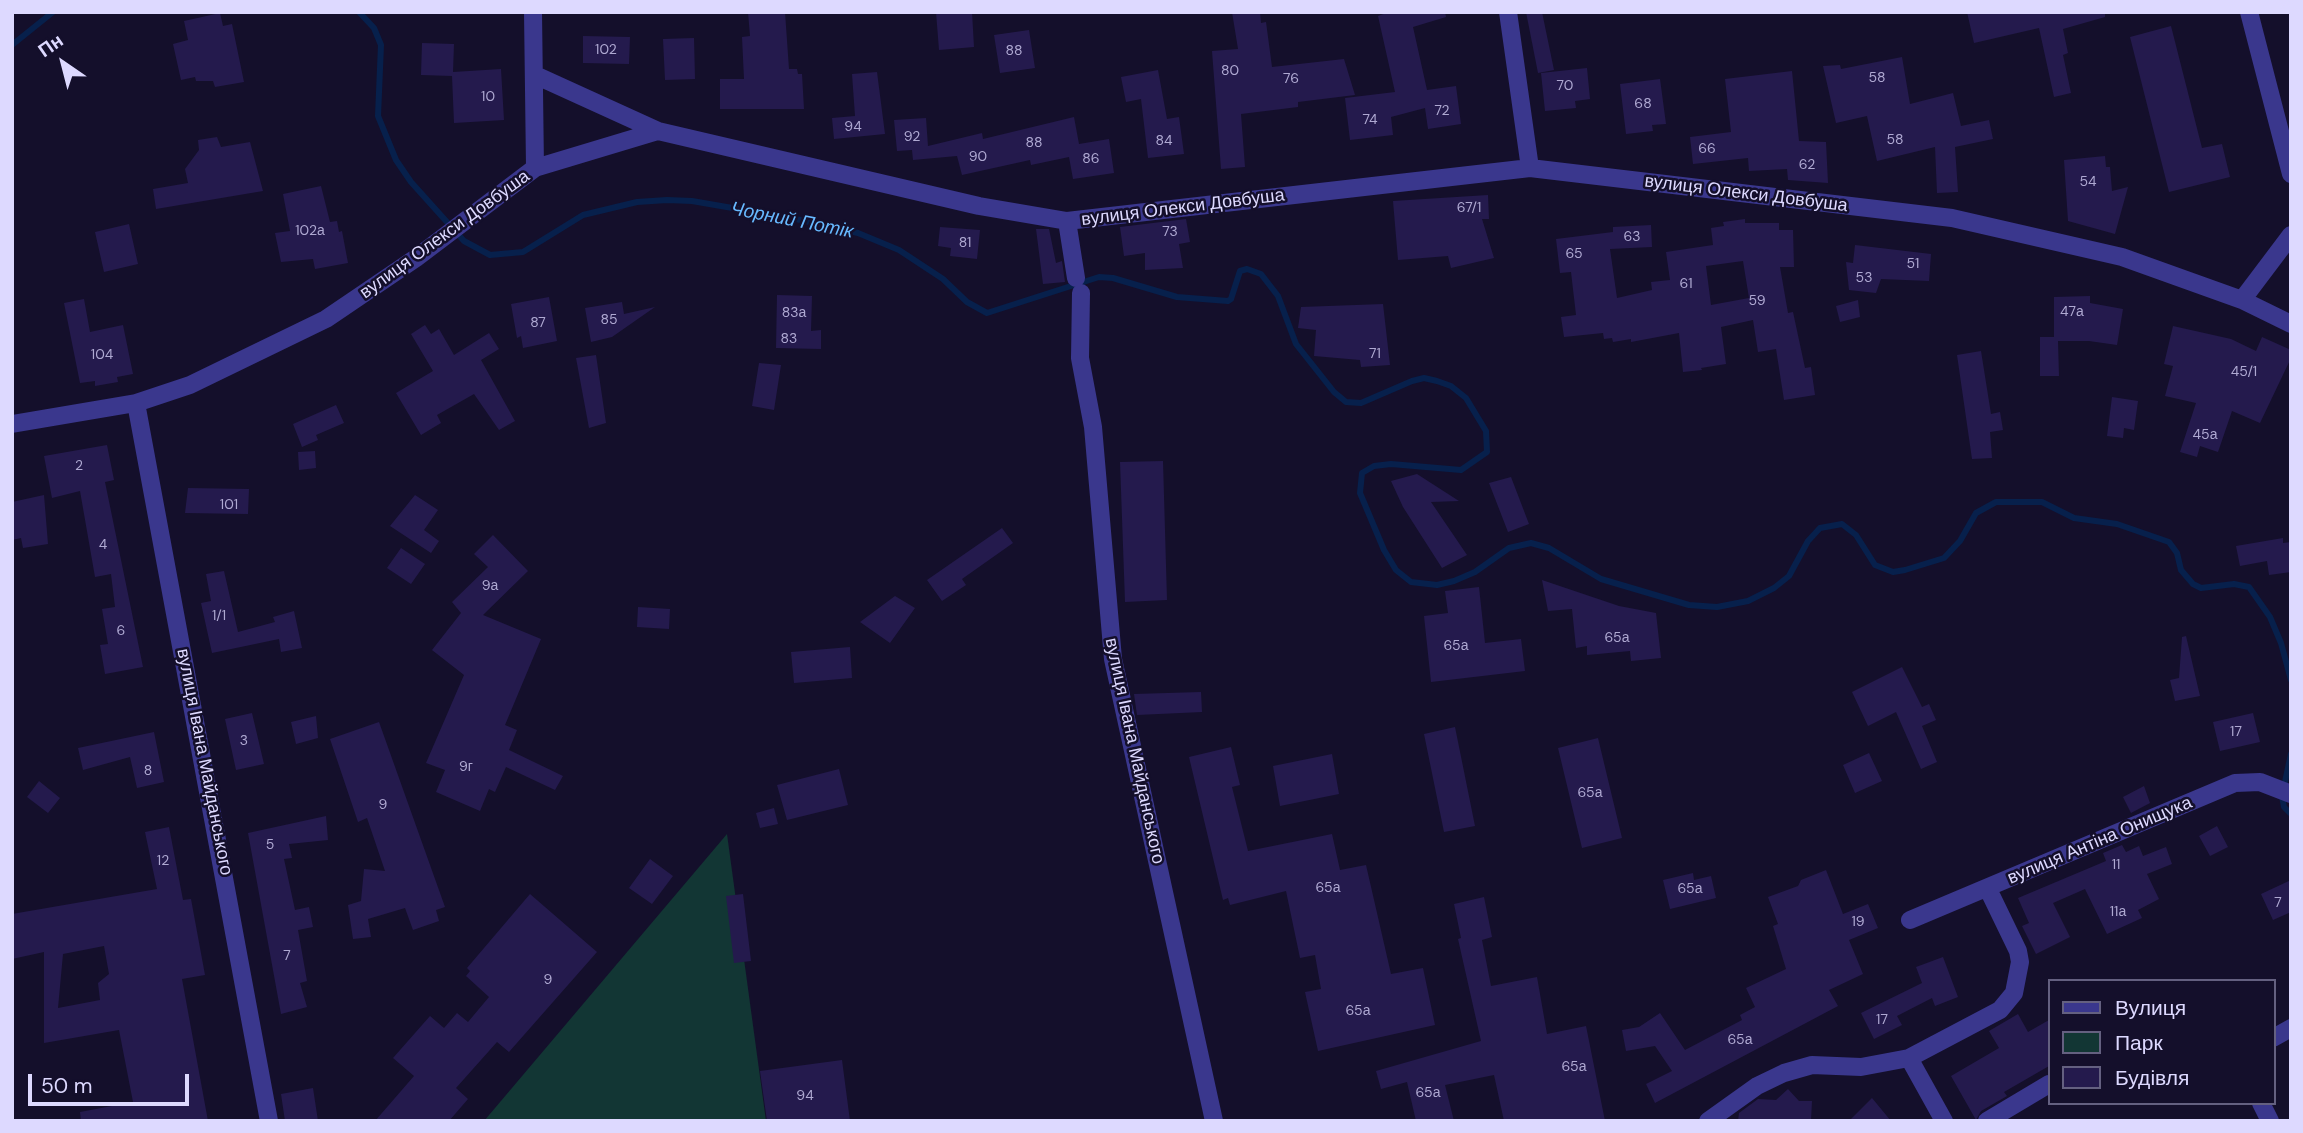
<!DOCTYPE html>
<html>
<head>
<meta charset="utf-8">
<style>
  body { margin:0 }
  #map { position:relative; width:2303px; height:1133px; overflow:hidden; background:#140f2b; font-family:"DM Sans",sans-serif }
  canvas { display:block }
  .frame { position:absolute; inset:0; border:14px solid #ddd9ff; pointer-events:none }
  .legend { position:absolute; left:2048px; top:979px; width:228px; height:126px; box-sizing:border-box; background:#140f2b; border:2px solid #646080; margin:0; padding:9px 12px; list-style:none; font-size:21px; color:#ddd9ff }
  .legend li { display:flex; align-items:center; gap:14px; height:35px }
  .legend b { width:35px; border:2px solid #646080 }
  .north { position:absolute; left:28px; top:28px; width:70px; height:70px; -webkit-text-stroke:5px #140f2b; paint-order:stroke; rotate:325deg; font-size:19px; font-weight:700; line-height:28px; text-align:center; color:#ddd9ff }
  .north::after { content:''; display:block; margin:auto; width:24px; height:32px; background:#ddd9ff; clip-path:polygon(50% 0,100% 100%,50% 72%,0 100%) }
  .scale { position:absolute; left:28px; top:1074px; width:161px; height:32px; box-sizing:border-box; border:4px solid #ddd9ff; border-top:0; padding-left:9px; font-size:21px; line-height:24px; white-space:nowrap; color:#ddd9ff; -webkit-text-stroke:5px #140f2b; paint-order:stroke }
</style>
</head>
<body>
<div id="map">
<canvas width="2303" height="1133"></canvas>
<div class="frame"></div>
<ul class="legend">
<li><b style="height:9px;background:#3a378d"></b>Вулиця</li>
<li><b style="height:19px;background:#123634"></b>Парк</li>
<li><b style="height:19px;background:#241a4d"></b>Будівля</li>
</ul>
<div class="north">Пн</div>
<div class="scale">50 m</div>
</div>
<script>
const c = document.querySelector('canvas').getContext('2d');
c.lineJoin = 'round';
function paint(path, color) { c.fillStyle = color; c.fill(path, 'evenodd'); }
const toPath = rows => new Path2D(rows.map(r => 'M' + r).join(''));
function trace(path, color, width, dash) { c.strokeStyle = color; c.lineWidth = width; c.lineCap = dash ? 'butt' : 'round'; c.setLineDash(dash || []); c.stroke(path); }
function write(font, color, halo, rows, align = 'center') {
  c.font = font + ' "DM Sans",sans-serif'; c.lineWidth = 5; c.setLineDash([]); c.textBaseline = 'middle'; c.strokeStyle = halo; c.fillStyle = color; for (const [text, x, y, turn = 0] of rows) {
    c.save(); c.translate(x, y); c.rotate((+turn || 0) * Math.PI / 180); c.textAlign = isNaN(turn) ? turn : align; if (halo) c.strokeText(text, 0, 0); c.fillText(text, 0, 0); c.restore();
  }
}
paint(toPath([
  [727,834,766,1121,484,1121]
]), '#123634');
trace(toPath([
  [359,12,374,28,381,45,378,116,396,160,411,182,464,241,490,255,523,252,583,215,637,202,667,200,692,201,796,219,858,233,899,250,943,279,967,302,987,313,1099,277,1113,278,1177,297,1228,301,1231,299,1240,271,1247,269,1261,274,1278,296,1296,344,1334,392,1346,402,1361,403,1412,381,1424,378,1437,381,1451,386,1466,398,1486,431,1487,452,1461,470,1391,464,1374,466,1362,473,1360,493,1384,550,1396,570,1411,582,1437,585,1454,581,1475,572,1509,548,1531,543,1549,548,1601,579,1689,605,1717,607,1748,601,1774,588,1789,576,1808,541,1820,528,1842,524,1856,535,1875,565,1893,572,1905,570,1944,558,1960,541,1976,513,1996,502,2042,502,2074,518,2117,524,2169,542,2177,553,2181,570,2193,584,2201,588,2234,584,2249,587,2270,617,2281,643,2291,680],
  [12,45,53,12],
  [2291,754,2282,796,2284,807,2291,814]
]), '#07204c', 6);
paint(toPath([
  [748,12,785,12,789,69,797,69,798,74,802,74,804,109,720,109,720,79,744,79,742,37,750,36],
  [936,12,972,12,974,47,939,50],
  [1232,12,1260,12,1261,23,1266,22,1272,67,1344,59,1355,95,1298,102,1298,107,1241,114,1245,167,1221,169,1212,51,1238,49],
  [1389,12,1445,12,1446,17,1413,27,1427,90,1456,86,1461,124,1428,129,1425,108,1391,117,1393,135,1350,140,1345,98,1395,92,1378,16],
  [1526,12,1542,12,1554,70,1538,73],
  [1967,12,2105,12,2105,17,2063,29,2068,53,2063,55,2071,93,2054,97,2039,28,1974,43],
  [220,13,223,26,232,24,244,82,215,87,213,81,196,81,195,77,181,80,173,44,188,40,184,21],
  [2171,26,2202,148,2222,144,2230,177,2169,192,2130,37],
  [1029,30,1035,68,1000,73,994,35],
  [583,36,630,37,629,64,583,63],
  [694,38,695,79,665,80,663,39],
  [422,43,454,44,453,72,501,69,504,120,454,123,452,76,421,75],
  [1902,57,1910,104,1953,93,1961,126,1989,120,1993,139,1955,147,1958,192,1937,193,1935,147,1877,161,1867,116,1836,123,1823,66,1840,65,1841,69],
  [1587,68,1590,99,1575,101,1576,108,1545,111,1541,73],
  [1158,70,1167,119,1179,117,1184,154,1148,158,1141,99,1126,102,1121,77],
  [1792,71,1799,141,1826,142,1828,183,1788,180,1787,169,1749,171,1748,158,1693,164,1690,137,1731,132,1725,79],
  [877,72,885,134,834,139,832,118,855,116,852,74],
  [1660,79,1666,124,1652,125,1653,131,1626,134,1620,84],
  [1074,117,1079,144,1109,139,1114,173,1073,179,1069,157,1031,165,1030,160,962,175,957,156,913,160,912,150,897,151,894,120,926,118,928,146,982,133,983,139],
  [217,137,221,147,250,142,263,191,156,209,153,189,188,183,185,169,199,150,198,140],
  [2105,156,2106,167,2110,167,2112,191,2128,187,2115,234,2068,221,2064,160],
  [321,186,330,222,337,221,339,232,342,231,348,263,315,269,313,259,281,262,275,233,290,231,283,194],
  [1488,195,1489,219,1482,219,1494,258,1451,268,1448,256,1398,260,1393,201],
  [1186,219,1190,242,1179,244,1183,268,1145,270,1145,253,1124,256,1120,227],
  [1745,219,1745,223,1779,223,1779,230,1793,230,1794,267,1780,267,1788,313,1793,312,1805,368,1811,367,1815,395,1784,400,1776,349,1758,352,1753,320,1721,327,1726,364,1701,368,1702,370,1683,372,1679,333,1631,342,1631,339,1613,342,1612,338,1604,339,1603,333,1564,337,1561,317,1576,315,1571,272,1560,273,1556,239,1613,232,1613,227,1651,225,1652,247,1610,249,1617,298,1652,290,1651,282,1670,280,1666,252,1713,245,1711,228,1724,226,1723,222],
  [1743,261,1749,298,1711,305,1706,266],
  [129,224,138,264,104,272,95,232],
  [940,227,980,230,977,259,950,256,951,248,938,246],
  [1036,229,1049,229,1056,263,1062,261,1065,282,1043,284],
  [1855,245,1931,254,1929,281,1881,279,1876,293,1849,290,1846,262,1853,263],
  [777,295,812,296,811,331,821,330,821,349,776,348],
  [2090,296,2090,303,2123,309,2117,345,2089,341,2058,341,2059,376,2040,376,2040,337,2054,337,2054,297],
  [549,297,557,341,523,348,521,336,517,338,511,304],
  [84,299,90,332,123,325,133,374,117,377,118,382,95,386,95,381,80,383,64,303],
  [1858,300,1860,317,1840,322,1836,306],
  [622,302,624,314,655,307,612,337,591,342,585,308],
  [1383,304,1390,365,1361,367,1360,360,1314,356,1316,330,1298,328,1301,307],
  [425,325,431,334,439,329,454,355,489,333,499,349,481,360,515,421,499,430,474,394,437,415,441,423,421,435,396,393,433,371,411,334],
  [2173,326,2231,339,2256,351,2262,337,2291,350,2291,358,2260,423,2232,411,2218,452,2200,446,2197,457,2180,452,2196,403,2165,396,2173,366,2164,364],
  [1981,351,1991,414,2000,412,2003,430,1990,432,1992,458,1972,459,1957,355],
  [596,355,606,423,589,428,576,358],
  [759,363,781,365,774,410,752,406],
  [2112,397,2138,401,2134,430,2124,428,2123,438,2107,436],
  [336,405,344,423,316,435,318,440,302,447,293,424],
  [107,445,114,480,105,482,143,667,105,674,100,645,108,644,102,609,115,607,111,574,95,577,80,491,52,498,44,456],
  [315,451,316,468,299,470,298,452],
  [1163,461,1167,600,1125,602,1120,462],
  [1417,474,1459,501,1431,502,1467,555,1442,568,1403,507,1391,481],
  [1511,477,1529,524,1508,532,1489,483],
  [188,488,249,489,248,514,185,513],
  [44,495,48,544,23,548,21,538,12,540,12,502],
  [415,495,438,510,424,530,439,541,431,553,390,526],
  [1002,528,1013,543,962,579,966,585,942,601,927,580],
  [493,535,528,571,483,615,541,639,505,725,517,730,509,750,563,776,555,790,506,767,495,792,489,789,480,811,436,792,445,770,426,763,464,675,432,650,461,613,452,602,488,567,474,554],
  [2283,538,2283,543,2291,542,2291,572,2269,575,2267,561,2240,566,2236,546],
  [401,548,425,564,411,584,387,568],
  [224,571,238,632,275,622,273,617,294,611,302,648,281,652,279,639,212,653,201,603,211,601,206,574],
  [1542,580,1619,606,1656,613,1661,658,1631,661,1630,651,1587,655,1587,646,1576,648,1572,609,1548,611],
  [1479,587,1485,643,1521,639,1525,671,1431,682,1424,616,1448,613,1445,591],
  [895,596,915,608,890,643,860,622],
  [638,607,670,609,669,629,637,627],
  [2186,636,2200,696,2175,701,2170,680,2179,678,2182,637],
  [850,647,852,678,794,683,791,652],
  [1902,667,1922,707,1929,704,1936,720,1922,726,1937,762,1921,769,1896,712,1868,726,1852,692],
  [1201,692,1202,712,1137,715,1134,694],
  [252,713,264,764,236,770,225,719],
  [2253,713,2260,742,2220,751,2213,722],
  [316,716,318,738,296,744,291,722],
  [379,722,445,907,436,910,439,921,413,930,405,908,368,919,371,937,353,939,348,905,361,901,364,869,385,871,367,818,358,822,330,739],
  [1455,727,1475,826,1444,832,1424,734],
  [154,732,164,782,137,788,130,757,83,770,78,748],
  [1598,738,1622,838,1582,848,1558,748],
  [1231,747,1240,785,1232,787,1248,851,1332,834,1340,870,1366,865,1391,974,1423,968,1435,1025,1318,1051,1305,992,1321,989,1315,955,1300,958,1286,891,1230,905,1228,898,1223,900,1189,757],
  [1869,753,1882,781,1855,793,1843,765],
  [1332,754,1339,794,1280,806,1273,766],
  [839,769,848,805,787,820,777,785],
  [39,781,60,798,48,813,27,797],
  [2144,786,2150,803,2131,813,2123,797],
  [774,808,778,824,760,828,756,813],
  [326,816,328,840,289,844,292,858,284,859,295,910,309,907,313,927,298,930,307,981,300,983,307,1007,281,1014,248,833],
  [2217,826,2228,847,2210,856,2199,836],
  [169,827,183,900,191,899,205,975,182,979,208,1121,81,1121,80,1112,133,1102,119,1030,44,1043,44,952,12,959,12,914,157,889,145,832],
  [104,946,109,974,98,983,100,1000,58,1008,63,954],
  [2122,845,2126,852,2139,846,2143,856,2166,847,2172,864,2147,874,2159,899,2138,910,2142,918,2107,934,2085,889,2053,903,2070,937,2036,954,2022,926,2029,923,2018,898,2106,861,2103,853],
  [650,859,673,876,652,904,629,888],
  [1826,870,1843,914,1868,904,1878,928,1849,940,1863,974,1829,990,1838,1006,1655,1103,1646,1084,1672,1071,1655,1046,1626,1051,1622,1030,1639,1027,1660,1013,1685,1050,1742,1020,1740,1015,1755,1007,1746,988,1786,969,1773,926,1778,924,1768,897,1798,886,1801,880],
  [1693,873,1694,880,1711,876,1716,898,1670,909,1663,880],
  [2291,880,2291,912,2273,920,2261,894],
  [530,894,597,952,509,1052,497,1042,456,1088,468,1099,449,1121,375,1121,414,1076,393,1058,430,1016,444,1028,457,1013,468,1022,489,997,466,976,470,971,467,968],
  [743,894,751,961,734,963,726,896],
  [1484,897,1492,937,1482,940,1491,986,1537,977,1547,1034,1586,1026,1605,1121,1504,1121,1494,1075,1445,1085,1454,1121,1416,1121,1407,1082,1381,1089,1376,1071,1481,1041,1458,939,1461,938,1454,904],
  [1943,957,1958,997,1935,1006,1932,998,1897,1016,1902,1025,1874,1039,1861,1013,1922,983,1916,967],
  [2018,1014,2028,1032,2049,1020,2049,1066,2004,1092,2007,1096,1981,1111,1976,1120,1951,1076,1999,1048,1989,1031],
  [842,1060,850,1121,767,1121,760,1071],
  [313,1088,318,1121,285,1121,281,1094],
  [1788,1089,1799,1101,1812,1101,1811,1121,1738,1121,1739,1113,1758,1099,1776,1100],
  [1872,1098,1891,1121,1849,1121]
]), '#241a4d');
trace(toPath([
  [533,12,535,168],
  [1508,12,1530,168],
  [2249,12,2291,174],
  [535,75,658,131],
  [1067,221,1076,278],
  [1081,293,1080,358,1093,427,1113,659,1214,1121],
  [2242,300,2291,235],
  [136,403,269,1121],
  [12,424,136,403,190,385,326,319,416,258,535,168,658,131,979,206,1067,221,1530,168,1952,218,2122,257,2242,300,2291,324],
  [1910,920,2235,783,2260,782,2291,794],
  [2273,1038,2291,1028],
  [1909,1058,2000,1010,2014,993,2020,962,2018,951,1988,889],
  [2261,1103,2270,1121],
  [1708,1121,1757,1086,1784,1073,1812,1065,1861,1067,1909,1058,1944,1121],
  [1987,1121,2049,1084]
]), '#3a378d', 18);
write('14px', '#afa9d2', null, [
  ["102",606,50],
  ["88",1014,51],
  ["80",1230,71],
  ["58",1877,78],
  ["76",1291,79],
  ["70",1565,86],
  ["10",488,97],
  ["68",1643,104],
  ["72",1442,111],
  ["74",1370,120],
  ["94",853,127],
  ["92",912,137],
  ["58",1895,140],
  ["84",1164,141],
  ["88",1034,143],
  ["66",1707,149],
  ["90",978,157],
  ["86",1091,159],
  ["62",1807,165],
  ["54",2088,182],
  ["67/1",1469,208],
  ["102а",310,231],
  ["73",1170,232],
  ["63",1632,237],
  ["81",965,243],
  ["65",1574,254],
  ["51",1913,264],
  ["53",1864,278],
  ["61",1686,284],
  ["59",1757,301],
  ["47а",2072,312],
  ["83а",794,313],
  ["85",609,320],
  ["87",538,323],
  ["83",789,339],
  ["71",1375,354],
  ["104",102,355],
  ["45/1",2244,372],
  ["45а",2205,435],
  ["2",79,466],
  ["101",229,505],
  ["4",103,545],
  ["9а",490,586],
  ["1/1",219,616],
  ["6",121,631],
  ["65а",1617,638],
  ["65а",1456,646],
  ["17",2236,732],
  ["3",244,741],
  ["9г",466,767],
  ["8",148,771],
  ["65а",1590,793],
  ["9",383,805],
  ["5",270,845],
  ["12",163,861],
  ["11",2116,865],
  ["65а",1328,888],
  ["65а",1690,889],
  ["7",2278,903],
  ["11а",2118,912],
  ["19",1858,922],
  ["7",287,956],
  ["9",548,980],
  ["65а",1358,1011],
  ["17",1882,1020],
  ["65а",1740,1040],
  ["65а",1574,1067],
  ["65а",1428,1093],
  ["94",805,1096]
]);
write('18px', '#ddd9ff', '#140f2b', [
  ["вулиця Олекси Довбуша",1746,194,7],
  ["вулиця Олекси Довбуша",1183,208,-7],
  ["вулиця Олекси Довбуша",445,235,-36],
  ["вулиця Івана Майданського",1134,751,78],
  ["вулиця Івана Майданського",204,762,79],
  ["вулиця Антіна Онищука",2100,841,-23]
]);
write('italic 19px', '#67b9ff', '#140f2b', [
  ["Чорний Потік",792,221,11]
]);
</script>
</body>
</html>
